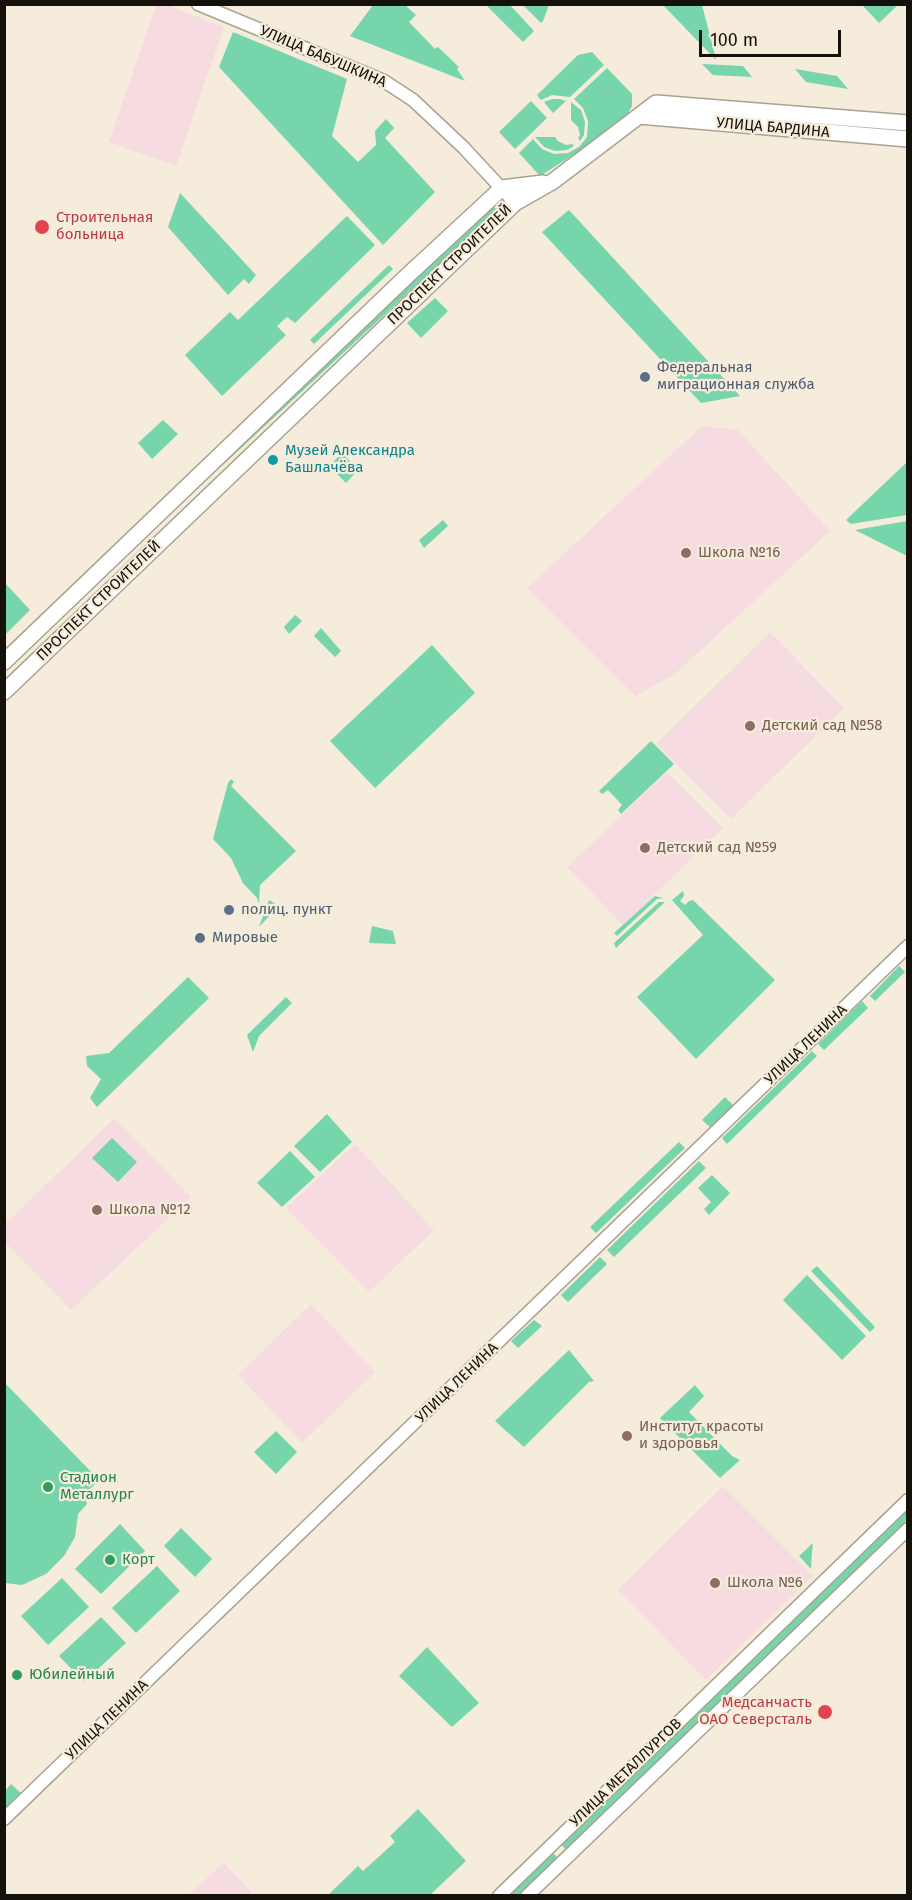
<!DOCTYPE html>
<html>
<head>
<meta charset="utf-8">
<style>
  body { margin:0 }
  #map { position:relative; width:912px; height:1900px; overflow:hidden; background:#f5ecdb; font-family:"Fira Sans",sans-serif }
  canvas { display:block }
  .frame { position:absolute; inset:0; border:6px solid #14110b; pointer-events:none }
  .scale { position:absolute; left:699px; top:30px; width:142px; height:27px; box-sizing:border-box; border:3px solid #14110b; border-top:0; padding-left:8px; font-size:18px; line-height:21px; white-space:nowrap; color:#14110b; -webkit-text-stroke:4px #f5ecdb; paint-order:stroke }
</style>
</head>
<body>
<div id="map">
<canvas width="912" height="1900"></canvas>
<div class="frame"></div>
<div class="scale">100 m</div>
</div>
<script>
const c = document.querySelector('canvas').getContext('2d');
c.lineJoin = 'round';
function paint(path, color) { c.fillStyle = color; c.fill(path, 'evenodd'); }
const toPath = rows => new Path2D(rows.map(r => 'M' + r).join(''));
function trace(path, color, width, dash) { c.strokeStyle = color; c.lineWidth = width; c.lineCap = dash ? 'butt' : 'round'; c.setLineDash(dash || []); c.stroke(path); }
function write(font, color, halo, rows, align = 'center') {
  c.font = font + ' "Fira Sans",sans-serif'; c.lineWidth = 4.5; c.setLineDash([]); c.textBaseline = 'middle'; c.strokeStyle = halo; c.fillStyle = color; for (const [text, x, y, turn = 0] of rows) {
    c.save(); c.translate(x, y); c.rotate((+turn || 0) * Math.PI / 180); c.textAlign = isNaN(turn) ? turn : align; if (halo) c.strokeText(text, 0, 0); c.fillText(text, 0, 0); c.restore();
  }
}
paint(toPath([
  [156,5,167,5,224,27,176,166,109,142],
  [702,426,738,430,830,531,675,674,635,696,527,588],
  [770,632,844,708,731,819,656,744],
  [667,772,723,828,623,925,567,867],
  [115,1118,191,1197,71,1310,5,1242,5,1224],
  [355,1144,434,1230,369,1292,286,1208],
  [311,1304,375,1372,302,1443,238,1375],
  [723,1486,813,1576,706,1680,618,1590],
  [224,1863,252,1892,249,1895,188,1895]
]), '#f6dce1');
paint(toPath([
  [865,4,898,4,898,5,879,23,863,6],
  [373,5,405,5,416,15,409,22,435,49,438,47,459,67,457,69,465,81,350,36],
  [486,5,510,5,534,31,523,42],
  [523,5,549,5,543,21,541,23],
  [663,5,702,5,716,59,715,59],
  [233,32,347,79,332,136,358,162,376,145,375,131,386,119,394,128,385,138,435,192,383,245,219,67],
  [592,52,604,65,570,97,552,95,541,100,537,95,578,55],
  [702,64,743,66,752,77,713,75],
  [607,68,632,94,632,106,623,123,540,176,519,153,533,139,542,149,554,154,568,153,579,147,587,137,588,121,583,108,574,99],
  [795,69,837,76,848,89,806,82],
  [552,99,559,99,566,101,553,113,544,102],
  [531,101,547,118,515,149,499,132],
  [571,102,581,110,585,122,584,135,580,141,578,138,580,135,578,127,571,120],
  [535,137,555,137,558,141,566,145,572,144,574,146,567,150,555,151,544,147],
  [180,193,256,275,249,284,244,279,228,295,168,227],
  [491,203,497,210,138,544],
  [569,210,740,396,701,403,542,232],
  [347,216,375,245,295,323,287,317,277,326,286,335,222,396,185,355,230,312,238,320],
  [389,265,393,269,314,344,310,340],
  [435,298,448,311,421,338,407,323],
  [163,420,178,434,152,459,138,443],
  [342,453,358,470,346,483,329,466],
  [907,462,907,515,851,524,846,520],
  [443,520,448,526,424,548,419,540],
  [907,521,907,556,855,530],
  [5,583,30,610,5,635],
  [295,615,302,621,289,634,284,627],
  [321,628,341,651,335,657,314,636],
  [432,645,475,693,375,788,330,741],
  [651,741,674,764,621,814,618,810,622,805,608,790,602,794,599,791],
  [231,779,234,782,231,786,296,851,260,885,259,904,257,898,243,883,231,858,213,839,228,783],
  [683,891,684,896,680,901,685,905,689,901,693,900,775,980,696,1059,637,997,703,935,672,900],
  [655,896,663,898,657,899,617,936,614,933],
  [269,900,279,906,259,927],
  [659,902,665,902,616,948,614,943],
  [372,926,393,931,396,944,369,943],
  [899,966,905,972,875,1001,870,996],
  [188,977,209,998,97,1107,90,1098,101,1079,87,1066,86,1056,109,1053],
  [286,997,292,1003,259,1036,253,1052,247,1035],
  [862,1001,868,1008,824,1050,818,1044],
  [812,1051,817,1056,727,1144,722,1138],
  [725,1097,734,1106,711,1128,702,1120],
  [327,1114,352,1142,320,1172,294,1146],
  [112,1138,137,1162,118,1182,92,1158],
  [679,1142,685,1148,596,1233,590,1227],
  [290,1151,315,1177,282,1207,257,1183],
  [699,1161,706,1168,614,1257,607,1250],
  [712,1175,730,1193,709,1215,704,1209,711,1202,698,1188],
  [600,1257,607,1264,568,1302,561,1295],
  [817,1266,875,1327,870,1332,811,1271],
  [807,1275,866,1336,842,1360,783,1300],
  [534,1320,542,1326,518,1348,511,1341],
  [569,1350,594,1381,589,1382,524,1447,495,1421],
  [4,1382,99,1480,84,1495,87,1504,78,1514,75,1537,64,1556,46,1574,22,1585,5,1583],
  [695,1385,704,1396,689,1412,732,1456,740,1460,720,1478,660,1418],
  [276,1431,297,1452,276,1474,254,1452],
  [907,1509,907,1520,566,1850,561,1844],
  [120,1524,145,1551,101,1594,75,1569],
  [181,1528,212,1559,195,1577,164,1546],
  [813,1543,812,1552,811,1569,799,1556],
  [157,1566,180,1591,136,1633,112,1608],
  [62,1578,89,1607,48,1645,21,1616],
  [101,1617,126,1643,84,1682,59,1656],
  [427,1647,479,1703,452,1727,399,1676],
  [11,1784,22,1794,5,1812,5,1791],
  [418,1809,466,1861,430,1895,328,1895,358,1866,363,1871,395,1842,390,1836],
  [552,1852,558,1858,519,1895,507,1896]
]), '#77d5ac');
const minor = toPath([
  [198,4,384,81,413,100,463,147,515,203],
  [4,1819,908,946],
  [499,1896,908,1500],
  [527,1896,908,1529]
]);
const major = toPath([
  [639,116,908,139],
  [4,662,407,276,502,188,543,183],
  [4,692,515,203,552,182,656,103,908,123]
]);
trace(minor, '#aaa292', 15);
trace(major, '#aaa292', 18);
trace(minor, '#fff', 12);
trace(major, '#fff', 15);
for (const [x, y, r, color] of [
  [42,227,8,"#e0444e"],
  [645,377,6,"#5c6f8a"],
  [273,460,6,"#0f9aa8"],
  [686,553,6,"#8d6e63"],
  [750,726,6,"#8d6e63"],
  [645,848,6,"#8d6e63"],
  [229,910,6,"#5c6f8a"],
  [200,938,6,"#5c6f8a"],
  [97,1210,6,"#8d6e63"],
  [627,1436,6,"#8d6e63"],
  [48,1487,6,"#2e9e5b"],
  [110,1560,6,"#2e9e5b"],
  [715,1583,6,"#8d6e63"],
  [17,1675,6,"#2e9e5b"],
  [825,1712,8,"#e0444e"]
]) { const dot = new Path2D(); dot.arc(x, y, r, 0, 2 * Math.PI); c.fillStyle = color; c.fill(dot); trace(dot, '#f5ecdb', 2); }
write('15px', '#14110b', '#f5ecdb', [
  ["УЛИЦА БАБУШКИНА",323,57,23],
  ["УЛИЦА БАРДИНА",773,128,5],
  ["ПРОСПЕКТ СТРОИТЕЛЕЙ",450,265,-44],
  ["ПРОСПЕКТ СТРОИТЕЛЕЙ",99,601,-44],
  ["УЛИЦА ЛЕНИНА",806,1045,-44],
  ["УЛИЦА ЛЕНИНА",457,1383,-44],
  ["УЛИЦА ЛЕНИНА",107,1720,-44],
  ["УЛИЦА МЕТАЛЛУРГОВ",626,1773,-44]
]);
write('15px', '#be3a42', '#f5ecdb', [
  ["Строительная",56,218],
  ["больница",56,235],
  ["Медсанчасть",812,1703,"right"],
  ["ОАО Северсталь",812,1720,"right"]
], 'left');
write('15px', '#4e5e75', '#f5ecdb', [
  ["Федеральная",657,368],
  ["миграционная служба",657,385],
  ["полиц. пункт",241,910],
  ["Мировые",212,938]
], 'left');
write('15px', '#0d838f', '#f5ecdb', [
  ["Музей Александра",285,451],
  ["Башлачёва",285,468]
], 'left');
write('15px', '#785e54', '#f5ecdb', [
  ["Школа №16",698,553],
  ["Детский сад №58",762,726],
  ["Детский сад №59",657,848],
  ["Школа №12",109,1210],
  ["Институт красоты",639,1427],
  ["и здоровья",639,1444],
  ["Школа №6",727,1583]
], 'left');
write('15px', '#27864d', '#f5ecdb', [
  ["Стадион",60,1478],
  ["Металлург",60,1495],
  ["Корт",122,1560],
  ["Юбилейный",29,1675]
], 'left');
</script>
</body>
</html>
